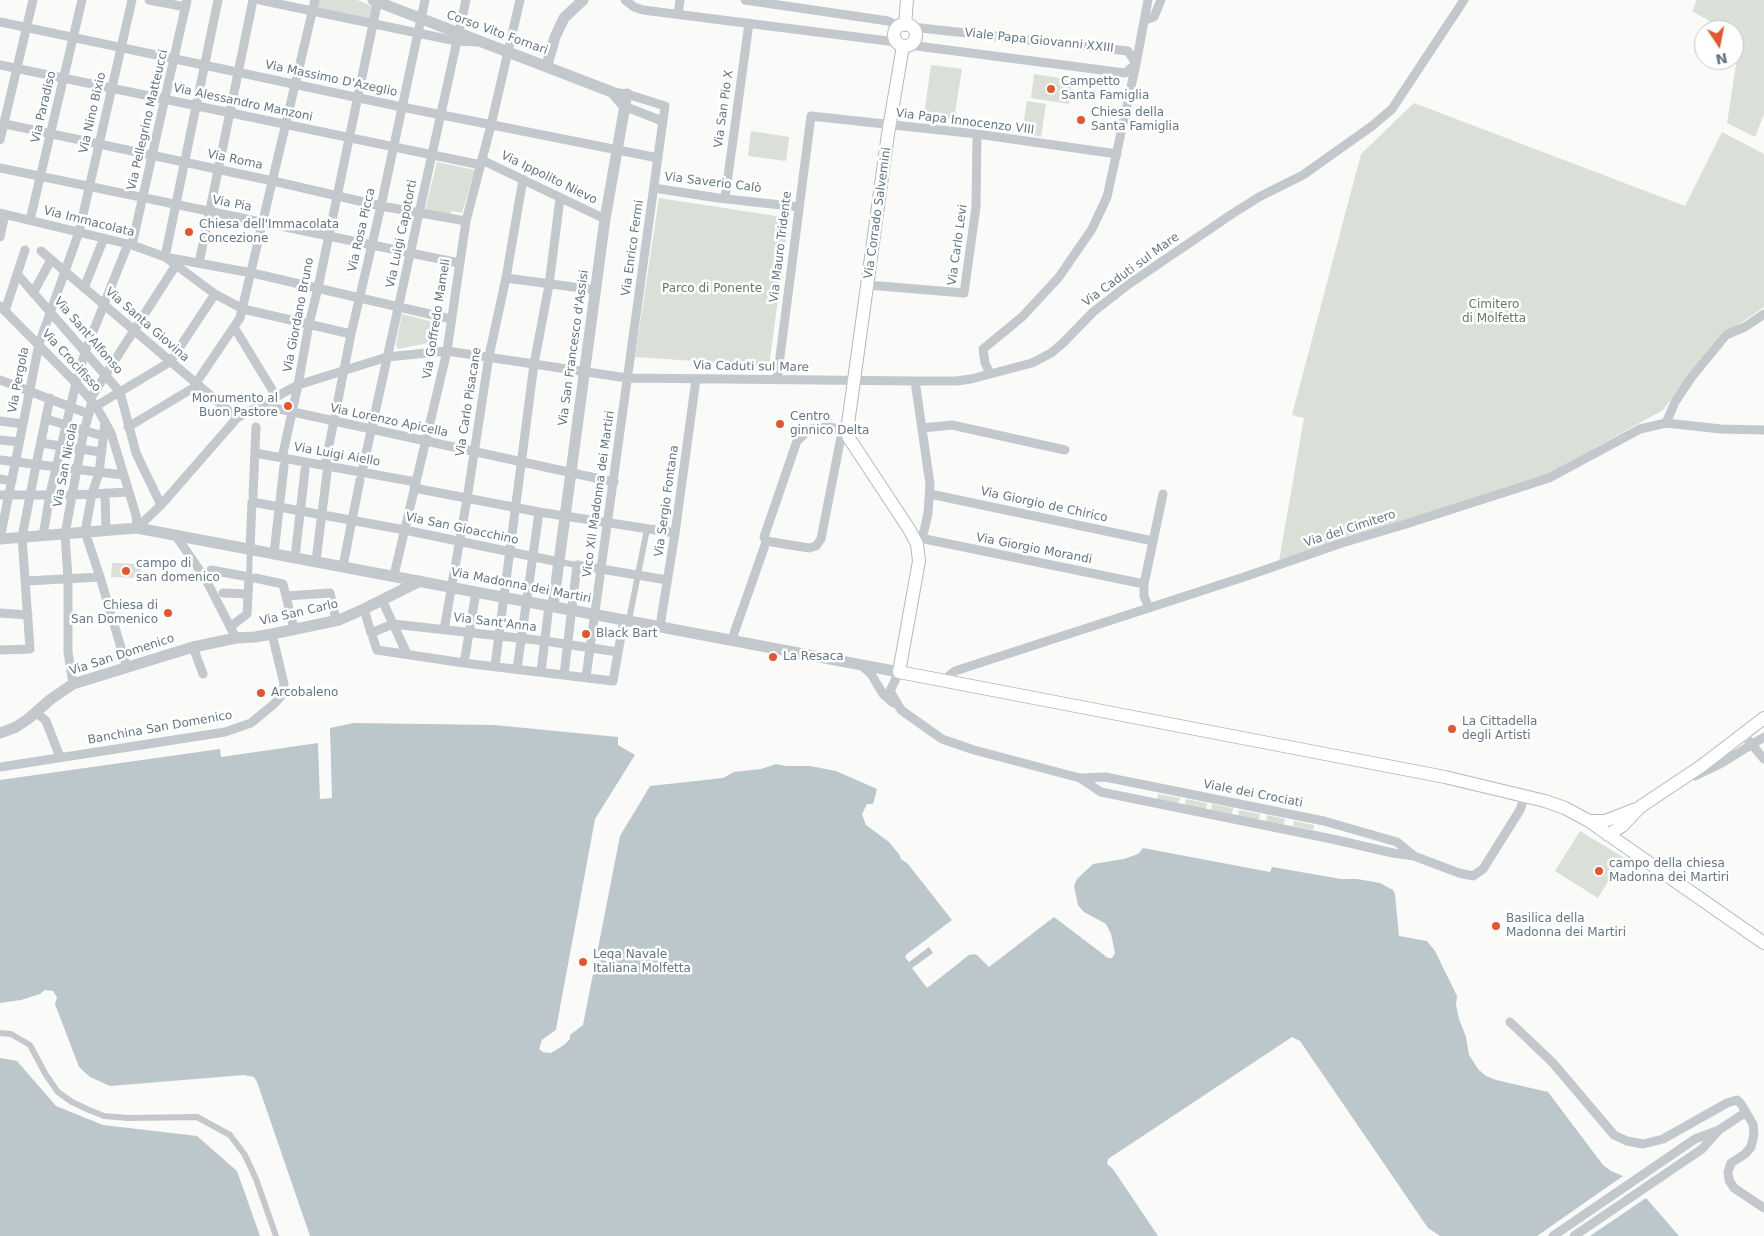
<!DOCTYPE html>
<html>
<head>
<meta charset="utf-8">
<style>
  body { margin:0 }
  #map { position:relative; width:1764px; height:1236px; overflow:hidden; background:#fafaf8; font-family:"DejaVu Sans",sans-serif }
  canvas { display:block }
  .north { position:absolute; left:1694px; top:20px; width:50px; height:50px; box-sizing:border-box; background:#fff; border:1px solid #c1c8cd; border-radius:50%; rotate:169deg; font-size:14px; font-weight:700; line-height:20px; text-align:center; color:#657683 }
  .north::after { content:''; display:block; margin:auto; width:18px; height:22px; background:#e4572e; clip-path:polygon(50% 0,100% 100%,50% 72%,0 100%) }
</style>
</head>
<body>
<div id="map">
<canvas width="1764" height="1236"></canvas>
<div class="north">N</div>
</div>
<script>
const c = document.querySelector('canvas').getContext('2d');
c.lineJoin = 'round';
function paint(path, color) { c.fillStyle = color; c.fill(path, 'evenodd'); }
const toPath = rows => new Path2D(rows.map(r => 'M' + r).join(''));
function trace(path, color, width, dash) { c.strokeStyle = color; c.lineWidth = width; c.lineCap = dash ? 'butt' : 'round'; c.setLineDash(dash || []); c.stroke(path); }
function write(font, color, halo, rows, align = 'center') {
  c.font = font + ' "DejaVu Sans",sans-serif'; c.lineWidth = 5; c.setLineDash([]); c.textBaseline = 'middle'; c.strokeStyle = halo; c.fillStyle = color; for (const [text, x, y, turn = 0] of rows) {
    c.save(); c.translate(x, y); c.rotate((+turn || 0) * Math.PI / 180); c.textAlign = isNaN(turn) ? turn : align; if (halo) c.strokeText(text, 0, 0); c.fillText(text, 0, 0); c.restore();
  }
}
paint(toPath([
  [319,0,357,0,374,7,371,19,317,8],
  [1697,0,1764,0,1764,114,1755,137,1727,123,1740,39,1734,35,1734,30,1725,30,1692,11],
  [931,65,962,69,954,119,924,116],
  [1034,74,1072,80,1069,104,1031,98],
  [1027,101,1046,104,1041,137,1022,133],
  [1414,103,1685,206,1722,132,1764,154,1764,307,1732,329,1722,332,1663,410,1548,474,1279,561,1304,418,1292,415,1361,154],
  [751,131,789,137,786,161,748,156],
  [437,162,475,170,462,213,452,211,450,215,425,210],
  [659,198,789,218,769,366,635,357],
  [402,314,437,323,438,341,398,349,396,345],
  [112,563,141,564,141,578,111,577],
  [1158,794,1180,798,1178,804,1157,800],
  [1186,799,1207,803,1206,810,1185,805],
  [1212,804,1233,808,1232,814,1211,810],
  [1239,810,1260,814,1259,820,1238,816],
  [1267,815,1285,819,1284,825,1266,821],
  [1294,821,1314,825,1313,830,1293,826],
  [1580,831,1623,857,1598,898,1555,871]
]), '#dadfd7');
paint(toPath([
  [354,723,494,725,618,737,618,745,635,755,595,819,556,1030,542,1040,539,1049,543,1052,551,1053,564,1045,570,1039,570,1035,583,1025,620,836,650,786,723,778,734,772,761,769,776,764,786,766,810,766,836,771,877,789,873,804,867,804,862,814,866,825,889,842,899,854,901,859,908,864,952,920,907,954,905,957,909,962,929,947,933,953,912,968,927,988,969,955,974,954,977,955,989,967,1054,917,1108,958,1112,958,1115,953,1111,934,1106,924,1084,912,1078,905,1074,886,1077,879,1093,864,1124,859,1138,854,1143,848,1270,872,1272,867,1341,879,1357,879,1380,883,1393,890,1395,894,1399,936,1427,941,1435,951,1457,996,1456,1005,1459,1019,1466,1037,1469,1055,1478,1069,1486,1076,1496,1080,1548,1092,1603,1165,1611,1171,1623,1176,1537,1236,1440,1236,1428,1228,1300,1041,1292,1037,1108,1159,1107,1164,1113,1169,1158,1236,310,1236,257,1082,254,1077,244,1075,110,1086,90,1077,79,1067,55,1004,57,997,53,991,45,990,40,994,21,1000,0,1003,0,780,220,749,221,757,318,743,320,799,332,798,330,728],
  [0,1058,17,1061,56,1106,103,1125,197,1136,237,1171,260,1236,0,1236],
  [1646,1198,1679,1236,1590,1236]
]), '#bbc7cb');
paint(toPath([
  [573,939,575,939,558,1030,544,1041,543,1047,542,1040,556,1030]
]), '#fafaf8');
const secondary = toPath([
  '894 35a11 11 0 1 1 22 0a11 11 0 1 1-22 0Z',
  [905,25,907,0],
  [903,46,888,134,847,431,849,438,909,529,917,544,919,561,899,672,1445,777,1545,801,1565,808,1589,821,1764,943],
  [1589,821,1605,821,1636,809],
  [1608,835,1622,826,1640,807,1700,767,1764,718]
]);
trace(secondary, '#b3babf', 14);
trace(toPath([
  [559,562,577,565],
  [249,577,250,549],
  [629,620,647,529],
  [0,1033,11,1034,30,1045,46,1075,58,1092,72,1102,89,1110,104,1116,128,1118,197,1117,230,1135,245,1155,256,1179,276,1236]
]), '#c3c8cc', 6);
trace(toPath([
  [149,0,186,7],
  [218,0,165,257,215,294,243,309,351,334],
  [260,0,456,41,476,42],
  [625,0,634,7,643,10,896,42],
  [745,0,888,21,899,26],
  [678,14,680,0],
  [1148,19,1154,17,1161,0],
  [0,22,402,107,658,158],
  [912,27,1128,51,1136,64],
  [909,45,1125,73,1136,64],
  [0,65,481,165],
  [624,106,662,121],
  [0,123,273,181,381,206,466,221],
  [0,140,33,0],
  [482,160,605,219],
  [0,168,459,263],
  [654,188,718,198,799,207],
  [725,198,749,23],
  [0,213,132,245,165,257,252,273,451,319],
  [30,220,82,0],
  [0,237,5,214],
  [132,245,187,0],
  [41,251,237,418],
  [199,263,253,0],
  [17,274,120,392,136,453,161,505],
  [506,278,596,290],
  [868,285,964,293,976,207,977,134],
  [84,288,104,238],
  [33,293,51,260],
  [0,306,76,383,96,406,111,433,136,515,137,528],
  [5,311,25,250],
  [234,327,276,396],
  [990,374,985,363,983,349,1022,317,1059,277,1092,229,1107,197,1136,64,1148,0],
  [0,380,89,414],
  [777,380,811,116,977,134,1117,154],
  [915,381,930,484,928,513,924,531,918,542],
  [196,383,240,318,315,0],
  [90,399,176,265],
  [261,405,614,482],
  [96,406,170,362,215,294],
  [46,419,103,436],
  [0,421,23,424],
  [105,422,99,473,92,494,85,532,100,577,127,668],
  [1666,423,1675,402,1691,378,1726,335,1745,327,1764,314],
  [128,427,198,385],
  [922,428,952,425,1065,450],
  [0,440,19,442],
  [41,443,100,452],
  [255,453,416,482],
  [282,458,298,385,309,324,318,288,378,0],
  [0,460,123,475],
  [325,466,351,334,381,206,425,0],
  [362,472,466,0],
  [0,479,12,481],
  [414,488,539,512,675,533],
  [105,493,106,531],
  [930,494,1153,541],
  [0,495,73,495,128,492],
  [253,496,256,427],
  [137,528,161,505,237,418,298,385,387,357,447,351,627,378,915,381,956,381,971,379,1032,363,1051,353,1063,343,1093,312,1129,284,1232,214,1259,197,1303,175,1372,126,1392,109,1464,0],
  [43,536,50,494,76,383,85,352,128,244],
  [176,536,205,578,236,638],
  [920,538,1144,584],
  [0,539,39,344,79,232,132,0],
  [766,541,809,548,816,546,821,539,841,437,847,431],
  [250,549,252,502,405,530,559,562],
  [274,553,284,466],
  [295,557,305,470],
  [316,561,327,473],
  [343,566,360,480],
  [211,570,249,577,247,614,230,627],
  [394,575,447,351,466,221,491,125,520,0],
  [255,578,283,584,294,629],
  [26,581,100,577],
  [223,593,248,594],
  [286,596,330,593,336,620],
  [382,600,407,654],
  [1149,608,1144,596,1144,584,1163,494],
  [364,609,371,633,393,624,545,641,618,652],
  [0,613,28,615],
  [660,626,675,533,696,379],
  [444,630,467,499,489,356,506,278,523,179],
  [373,638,377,650,464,663,613,681,624,619],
  [732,639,764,548,766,541,764,537,797,441,810,429,829,427,847,431],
  [193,647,203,674],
  [0,650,30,649,22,537,36,465,50,398],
  [464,663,476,592],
  [495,666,534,364,549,285,560,198],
  [862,666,871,674,883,694,893,703],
  [517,669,539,512],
  [541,672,549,605],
  [899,672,890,691,901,710,942,739,974,750,1080,778,1105,777,1324,821,1397,842,1414,856],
  [564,675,577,565,667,580],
  [586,677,665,106,627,94,612,92],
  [944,680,955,671,1247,576,1342,543,1406,524,1549,478,1640,429,1666,423,1721,429,1764,430],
  [73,684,68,652,68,579,65,534,84,431,92,402],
  [36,712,46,721,60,757],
  [1744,735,1764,759],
  [0,767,225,732,251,723,274,704,282,695,284,684,272,634],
  [1695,776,1720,764,1764,737],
  [1080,778,1101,792,1332,839,1393,853,1414,856,1459,873,1473,876,1483,869,1520,810,1525,795],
  [1510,1022,1553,1063,1614,1135,1627,1141,1643,1144,1663,1139,1727,1103,1737,1100,1741,1104,1753,1124,1754,1134,1751,1147,1745,1154,1731,1163,1728,1172,1729,1180,1734,1188,1764,1208],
  [1719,1130,1746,1112],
  [1553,1236,1695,1139,1719,1130,1702,1149,1574,1236]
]), '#c3c8cc', 9);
trace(toPath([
  [373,0,612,92,624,106],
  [547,65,555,37,564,18,583,0],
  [0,539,137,528,899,672],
  [553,606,605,219,627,94],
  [0,733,16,727,28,719,51,699,73,684,193,647,236,638,255,637,272,634,339,620,364,609,420,581]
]), '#c3c8cc', 11);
trace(secondary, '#fff', 12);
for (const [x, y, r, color] of [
  [1051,89,5,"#e4572e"],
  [1081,120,5,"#e4572e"],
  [189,232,5,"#e4572e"],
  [288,406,5,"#e4572e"],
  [780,424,5,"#e4572e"],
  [126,571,5,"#e4572e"],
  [168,613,5,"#e4572e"],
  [586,634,5,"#e4572e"],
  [773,657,5,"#e4572e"],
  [261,693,5,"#e4572e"],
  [1452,729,5,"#e4572e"],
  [1599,871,5,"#e4572e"],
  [1496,926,5,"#e4572e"],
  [583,962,5,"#e4572e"]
]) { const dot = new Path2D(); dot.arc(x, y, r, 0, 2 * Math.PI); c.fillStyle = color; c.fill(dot); trace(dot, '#fff', 2); }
write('12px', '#657683', '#fff', [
  ["Corso Vito Fornari",497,33,20],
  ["Viale Papa Giovanni XXIII",1039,41,6],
  ["Via Massimo D'Azeglio",331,79,12],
  ["Via Alessandro Manzoni",243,103,12],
  ["Via Paradiso",44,107,-77],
  ["Via San Pio X",724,109,-82],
  ["Via Nino Bixio",93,113,-77],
  ["Via Pellegrino Matteucci",148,120,-77],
  ["Via Papa Innocenzo VIII",965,122,7],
  ["Via Roma",235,160,12],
  ["Via Ippolito Nievo",549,178,26],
  ["Via Saverio Calò",713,183,7],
  ["Via Pia",232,204,11],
  ["Via Corrado Salvemini",878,213,-82],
  ["Via Immacolata",89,222,14],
  ["Via Rosa Picca",362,230,-77],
  ["Via Luigi Capotorti",402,234,-78],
  ["Via Carlo Levi",958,245,-82],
  ["Via Mauro Tridente",781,247,-83],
  ["Via Enrico Fermi",633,248,-82],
  ["Via Caduti sul Mare",1131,270,-36],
  ["Via Giordano Bruno",299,315,-79],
  ["Via Goffredo Mameli",437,319,-81],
  ["Via Santa Giovina",147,325,41],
  ["Via Sant'Alfonso",88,336,49],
  ["Via San Francesco d'Assisi",574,348,-82],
  ["Via Crocifisso",71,361,47],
  ["Via Caduti sul Mare",751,367,1],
  ["Via Pergola",19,380,-79],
  ["Via Carlo Pisacane",469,402,-81],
  ["Via Lorenzo Apicella",389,421,12],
  ["Via Luigi Aiello",337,455,10],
  ["Via San Nicola",66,465,-79],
  ["Vico XII Madonna dei Martiri",599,494,-82],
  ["Via Sergio Fontana",667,501,-82],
  ["Via Giorgio de Chirico",1044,505,12],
  ["Via San Gioacchino",462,529,12],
  ["Via del Cimitero",1350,529,-18],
  ["Via Giorgio Morandi",1034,549,11],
  ["Via Madonna dei Martiri",521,586,11],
  ["Via San Carlo",299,613,-13],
  ["Via Sant'Anna",495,623,7],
  ["Via San Domenico",122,655,-18],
  ["Banchina San Domenico",160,728,-10],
  ["Viale dei Crociati",1253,794,11]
]);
write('12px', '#657683', '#fff', [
  ["Campetto",1061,82],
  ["Santa Famiglia",1061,96],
  ["Chiesa della",1091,113],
  ["Santa Famiglia",1091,127],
  ["Chiesa dell'Immacolata",199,225],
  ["Concezione",199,239],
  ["Monumento al",278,399,"right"],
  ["Buon Pastore",278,413,"right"],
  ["Centro",790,417],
  ["ginnico Delta",790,431],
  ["campo di",136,564],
  ["san domenico",136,578],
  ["Chiesa di",158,606,"right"],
  ["San Domenico",158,620,"right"],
  ["Black Bart",596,634],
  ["La Resaca",783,657],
  ["Arcobaleno",271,693],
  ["La Cittadella",1462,722],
  ["degli Artisti",1462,736],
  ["campo della chiesa",1609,864],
  ["Madonna dei Martiri",1609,878],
  ["Basilica della",1506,919],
  ["Madonna dei Martiri",1506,933],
  ["Lega Navale",593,955],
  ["Italiana Molfetta",593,969]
], 'left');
write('12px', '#687a64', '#fff', [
  ["Parco di Ponente",712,289],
  ["Cimitero",1494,305],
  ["di Molfetta",1494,319]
]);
</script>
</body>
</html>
